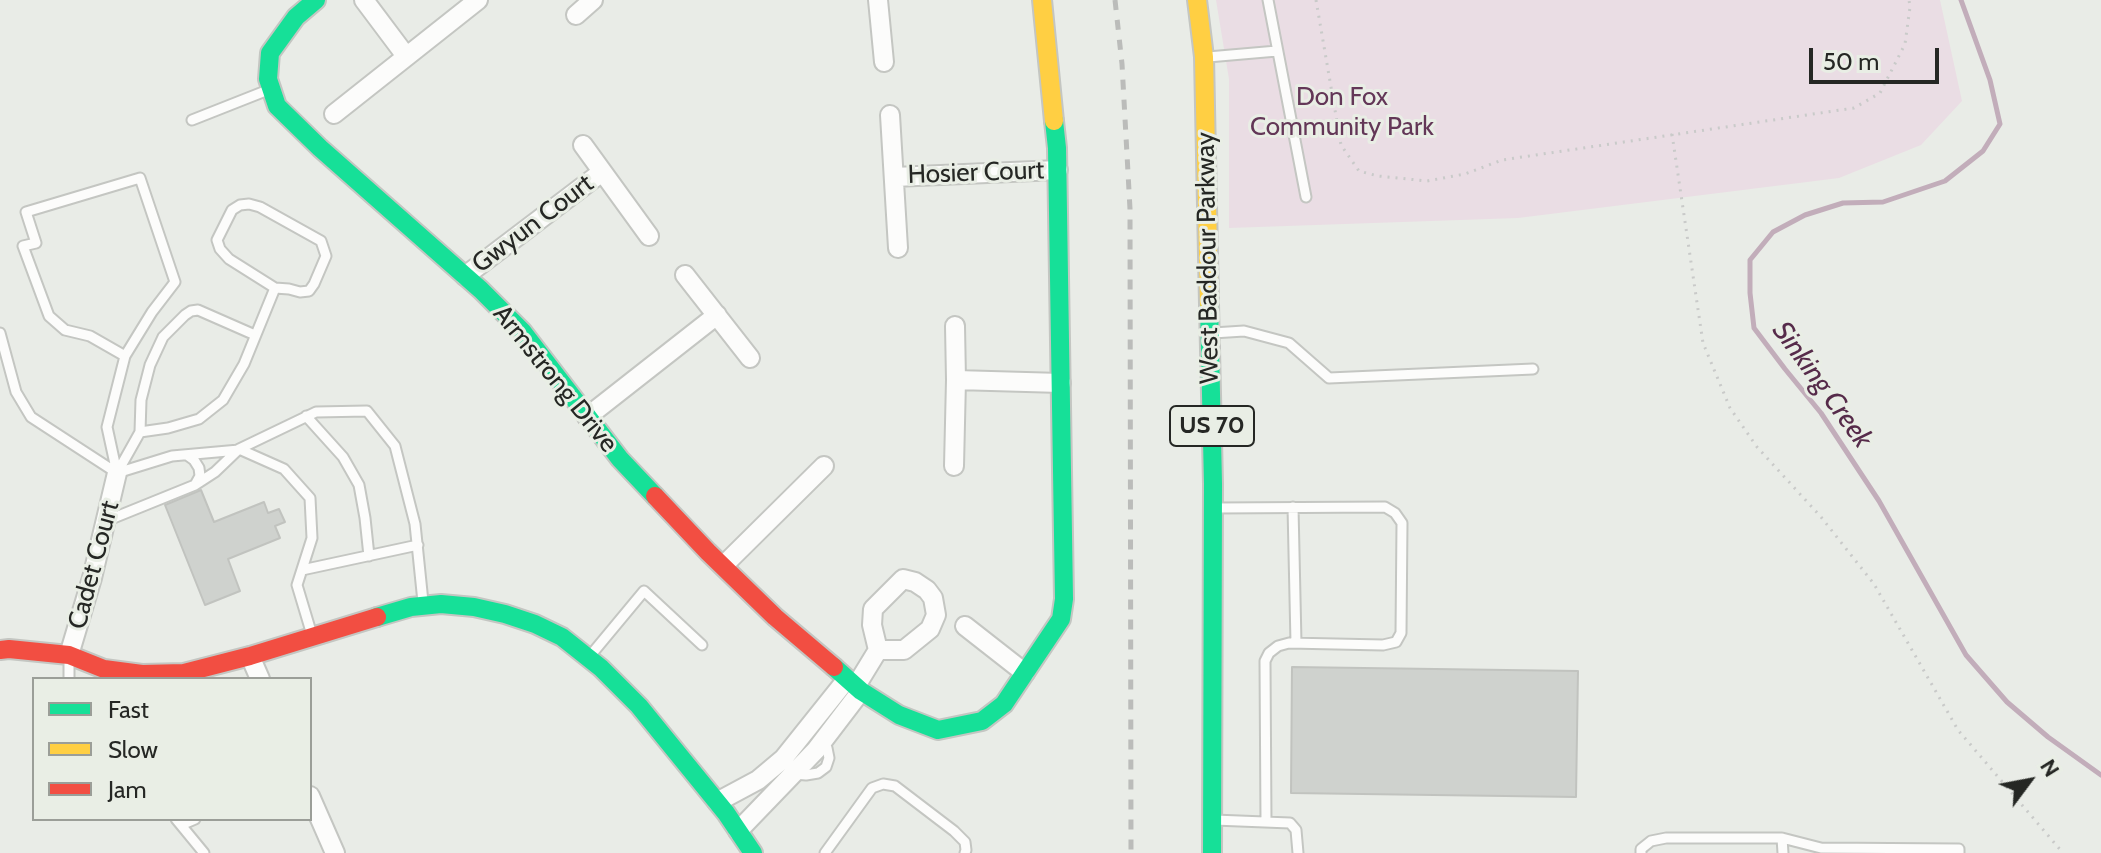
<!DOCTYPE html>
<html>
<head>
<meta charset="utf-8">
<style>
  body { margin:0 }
  #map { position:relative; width:2101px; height:853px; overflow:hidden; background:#e9ece7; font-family:Cabin,sans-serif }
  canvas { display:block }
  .legend { position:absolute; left:32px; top:677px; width:280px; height:144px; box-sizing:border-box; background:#e9eee5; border:2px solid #9b9e98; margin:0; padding:10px 14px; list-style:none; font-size:24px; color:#252724 }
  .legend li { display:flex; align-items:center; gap:16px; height:40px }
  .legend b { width:40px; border:2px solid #9b9e98 }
  .north { position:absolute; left:1989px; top:741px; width:80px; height:80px; -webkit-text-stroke:6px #e9eee5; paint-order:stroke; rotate:58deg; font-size:22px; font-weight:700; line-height:32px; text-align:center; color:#252724 }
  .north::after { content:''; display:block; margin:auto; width:28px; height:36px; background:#252724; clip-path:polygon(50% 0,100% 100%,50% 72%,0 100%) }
  .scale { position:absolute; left:1809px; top:48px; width:130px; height:36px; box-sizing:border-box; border:4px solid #252724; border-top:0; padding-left:10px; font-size:24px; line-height:28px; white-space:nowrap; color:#252724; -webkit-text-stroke:6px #e9eee5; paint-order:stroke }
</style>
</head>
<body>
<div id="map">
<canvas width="2101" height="853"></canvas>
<ul class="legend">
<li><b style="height:10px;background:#16e098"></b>Fast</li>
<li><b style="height:10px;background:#ffcf43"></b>Slow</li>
<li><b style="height:10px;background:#f24e42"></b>Jam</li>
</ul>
<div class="north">N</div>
<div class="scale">50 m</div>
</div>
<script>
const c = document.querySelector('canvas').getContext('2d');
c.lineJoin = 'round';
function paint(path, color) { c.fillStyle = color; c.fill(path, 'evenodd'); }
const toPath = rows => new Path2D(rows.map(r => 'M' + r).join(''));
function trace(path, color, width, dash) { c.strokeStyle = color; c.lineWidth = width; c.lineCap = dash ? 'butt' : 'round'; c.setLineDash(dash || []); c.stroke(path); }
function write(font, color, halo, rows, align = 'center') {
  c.font = font + ' Cabin,sans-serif'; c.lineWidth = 6; c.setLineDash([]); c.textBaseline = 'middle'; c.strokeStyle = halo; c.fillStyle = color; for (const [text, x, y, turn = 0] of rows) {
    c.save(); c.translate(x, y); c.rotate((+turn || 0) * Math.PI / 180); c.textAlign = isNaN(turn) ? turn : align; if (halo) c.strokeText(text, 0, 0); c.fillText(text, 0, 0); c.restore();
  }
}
paint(toPath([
  [1216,0,1940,0,1962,101,1921,145,1839,178,1518,218,1229,228,1229,79]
]), '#eadde4');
trace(toPath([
  [1961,0,1990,80,2000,124,1983,151,1945,181,1883,202,1843,203,1805,215,1773,232,1750,260,1750,293,1754,328,1785,369,1821,413,1879,501,1966,655,2007,702,2048,737,2101,775]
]), '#c2adba', 5);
const building = toPath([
  [201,490,214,522,264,502,268,513,279,509,285,522,275,526,280,538,228,559,240,591,205,605,165,505,201,490],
  [1292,667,1578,671,1576,797,1291,793,1292,667]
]);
paint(building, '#cfd2ce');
trace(building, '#c1c3bf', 2);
const lane = toPath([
  [1268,0,1306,197],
  [1208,57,1277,51],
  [192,120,268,90],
  [0,333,16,392,31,417,117,473],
  [1213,333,1244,331,1289,343,1329,378,1533,369],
  [306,416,343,457,359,485,365,518,369,556],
  [140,432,141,400,150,365,163,337,185,315,191,311,198,310,255,335],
  [187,455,194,460,199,468,200,476,195,485],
  [117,473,107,427,125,356,152,312,175,282,140,178,26,212,36,243,23,246,49,316,65,330,90,336,125,356],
  [117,473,140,432,168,428,199,419,223,400,244,364,275,288,289,289,300,292,309,291,314,284,326,256,321,241,260,207,249,204,240,205,232,210,217,240,220,249,229,259,275,288],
  [117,473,172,456,239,450],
  [1293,507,1296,643],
  [1217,508,1385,507,1395,513,1402,523,1401,633,1396,642,1383,645,1289,643,1278,646,1269,653,1265,661,1266,822],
  [106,521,195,485,215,472,239,449],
  [302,570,418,545],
  [312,635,297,585,312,538,310,498,284,469,239,449,316,412,367,411,395,446,415,524,423,602],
  [590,656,644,591,702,645],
  [69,679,69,659],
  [794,774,806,775,818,773,826,767,829,758,827,748,823,742],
  [176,819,204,853],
  [1214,820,1290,823,1296,830,1298,853],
  [181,825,195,819],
  [1782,838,1783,853],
  [825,853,872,788,883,784,895,786,954,831,965,842,966,850,965,853],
  [1641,853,1641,849,1651,841,1666,838,1782,838,1821,848,1959,849,1959,853]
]);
const street = toPath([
  [364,0,406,56],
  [878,0,884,62],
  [576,15,593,0],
  [334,114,478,0],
  [890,115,898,248],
  [583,145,649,236],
  [894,177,1058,170],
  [685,275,750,358],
  [465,276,602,172],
  [956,380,1061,383],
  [587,417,717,315],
  [954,466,956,380,955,326],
  [723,566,824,466],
  [965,626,1025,673],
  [69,655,92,578,117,473],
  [250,656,260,679],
  [856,686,878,650,872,625,873,609,903,579,915,582,927,590,933,598,936,615,930,629,904,650,878,650],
  [310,796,335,853],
  [717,802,758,780,783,759,847,679],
  [738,831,816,750,861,691]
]);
const fast = toPath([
  [316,0,296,17,270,53,268,79,277,106,320,148,481,290,522,331,620,459,655,496],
  [1209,304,1213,484,1212,853],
  [377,617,411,607,441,604,474,607,505,614,535,624,562,637,601,668,639,706,726,813,753,853],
  [834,667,861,691,899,715,938,730,982,721,1004,704,1061,619,1064,599,1057,148,1054,121]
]);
const slow = toPath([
  [1042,0,1054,121],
  [1197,0,1204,57,1209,304]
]);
const jam = toPath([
  [655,496,708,552,775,617,834,667],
  [0,650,9,649,69,655,104,669,142,674,184,673,250,656,377,617]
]);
trace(lane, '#c4c6c2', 13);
trace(street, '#c4c6c2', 22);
trace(fast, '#c4c6c2', 22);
trace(slow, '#c4c6c2', 22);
trace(jam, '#c4c6c2', 22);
trace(toPath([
  [1316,0,1341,145,1359,171,1378,176,1427,181,1465,174,1502,160,1854,108,1880,93,1905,44,1910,7,1909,0],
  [1672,134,1703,343,1730,408,1757,447,1821,517,1874,584,1958,730,2063,853]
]), '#c9cac9', 3, [2, 6]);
trace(lane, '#fcfcfb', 9);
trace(street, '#fcfcfb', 18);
trace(fast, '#16e098', 18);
trace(slow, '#ffcf43', 18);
trace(jam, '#f24e42', 18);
trace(toPath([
  [1115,0,1122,64,1130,209,1131,853]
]), '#bbbcba', 5, [10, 10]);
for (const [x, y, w] of [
  [1212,426,84]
]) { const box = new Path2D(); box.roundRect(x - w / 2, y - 20, w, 40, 6); c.fillStyle = '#e9eee5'; c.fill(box); trace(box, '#252724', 2); }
write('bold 24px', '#252724', null, [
  ["US 70",1212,426]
]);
write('26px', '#633757', '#e9eee5', [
  ["Don Fox",1342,97],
  ["Community Park",1342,127]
]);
write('26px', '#252724', '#e9eee5', [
  ["Hosier Court",976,173,-2],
  ["Gwyun Court",533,224,-37],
  ["West Baddour Parkway",1208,258,-91],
  ["Armstrong Drive",555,379,51],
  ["Cadet Court",94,565,-75]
]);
write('italic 28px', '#562b4a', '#e9eee5', [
  ["Sinking Creek",1822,385,54]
]);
</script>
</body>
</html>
